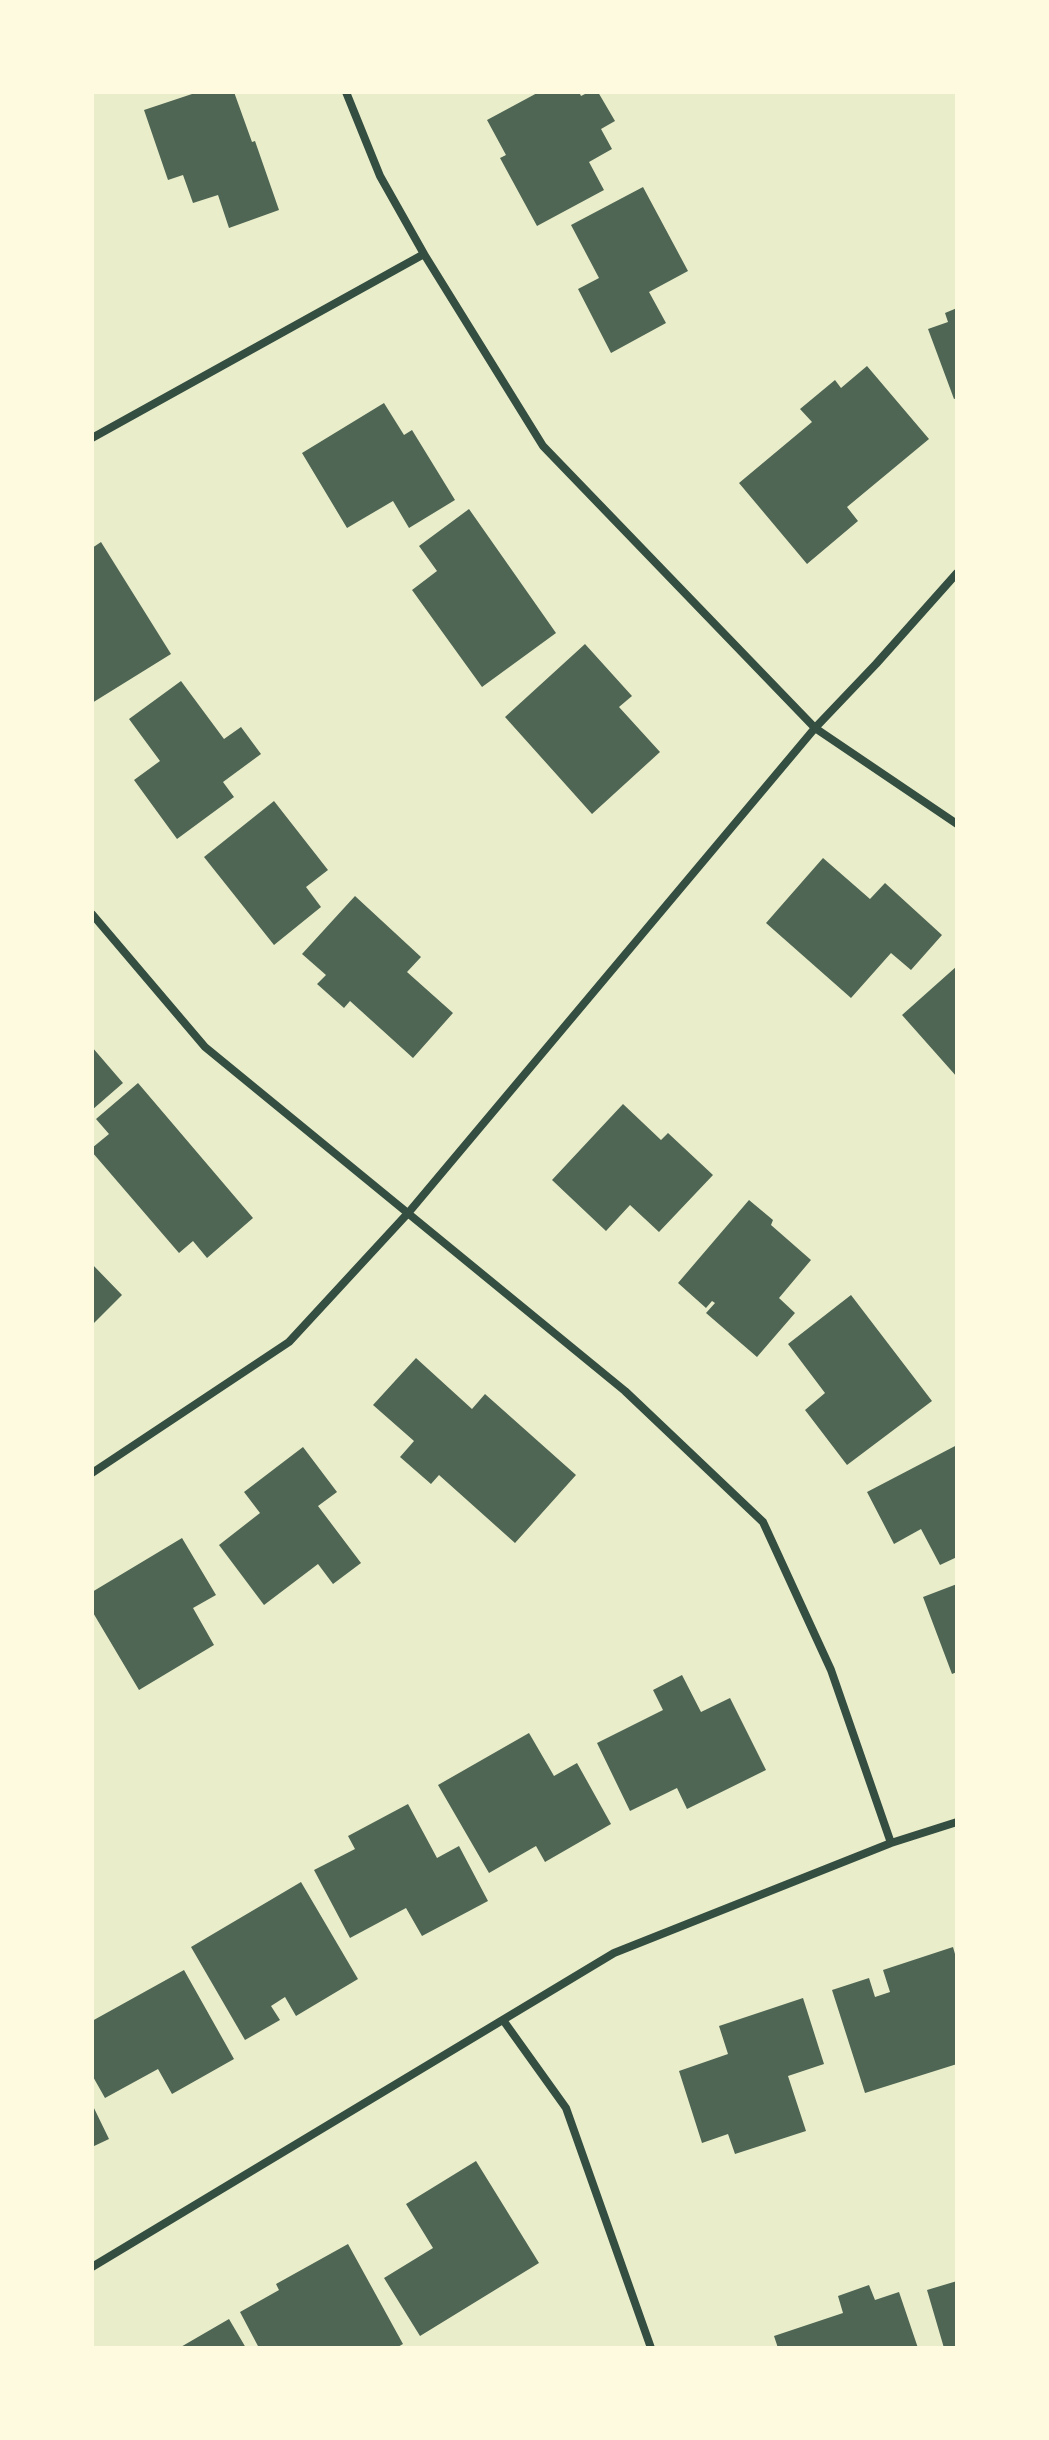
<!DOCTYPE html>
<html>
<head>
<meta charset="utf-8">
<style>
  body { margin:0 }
  #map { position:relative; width:1049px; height:2440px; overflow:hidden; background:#e9edc9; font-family:Rubik,sans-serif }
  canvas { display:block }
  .frame { position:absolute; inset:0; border:94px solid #fefae0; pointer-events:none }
</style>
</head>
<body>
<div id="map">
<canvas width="1049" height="2440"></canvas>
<div class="frame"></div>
</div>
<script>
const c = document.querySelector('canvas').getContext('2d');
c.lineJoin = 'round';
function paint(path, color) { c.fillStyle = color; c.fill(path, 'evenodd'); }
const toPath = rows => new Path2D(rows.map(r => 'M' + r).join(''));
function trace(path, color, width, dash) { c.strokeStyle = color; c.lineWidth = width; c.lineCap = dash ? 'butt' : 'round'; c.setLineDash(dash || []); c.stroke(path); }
paint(toPath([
  [198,92,234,92,252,142,255,141,279,210,229,228,218,195,193,203,183,175,168,180,144,110],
  [539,92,579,92,581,96,589,92,598,92,615,121,601,129,612,149,589,162,604,190,537,226,500,158,506,155,487,120],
  [643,187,688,271,649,292,666,323,611,353,578,289,599,278,571,225],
  [957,308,957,398,954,399,928,329,948,322,945,313],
  [867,366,929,439,847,507,858,521,807,564,739,483,812,422,800,409,835,380,841,388],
  [384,403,404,435,412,430,455,500,409,528,393,501,347,528,302,453],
  [469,509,556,633,482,687,412,590,437,571,419,546],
  [101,542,171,654,92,703,92,548],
  [585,644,632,696,619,707,660,752,592,814,505,717],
  [181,681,224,739,241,727,261,754,223,782,234,797,177,839,134,780,160,761,129,719],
  [274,801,328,870,306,887,321,907,274,945,204,857],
  [823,858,870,899,885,883,942,935,911,970,891,953,851,998,766,923],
  [355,896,421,957,407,972,453,1013,413,1058,350,1001,344,1008,317,984,326,975,302,954],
  [957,966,957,1077,902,1015],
  [92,1047,123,1083,92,1110],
  [138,1083,253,1218,207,1258,193,1241,179,1253,92,1152,92,1148,109,1134,96,1119],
  [623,1104,661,1140,668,1133,713,1175,659,1232,630,1205,606,1231,552,1180],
  [749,1200,773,1220,771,1225,811,1260,779,1298,795,1313,757,1357,706,1313,715,1303,712,1301,706,1308,678,1283],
  [92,1264,122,1295,92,1325],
  [851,1295,932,1401,847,1465,805,1410,825,1393,788,1344],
  [416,1358,472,1409,485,1394,576,1475,515,1543,439,1475,431,1484,400,1457,414,1441,373,1405],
  [957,1445,957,1557,940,1565,921,1529,894,1544,867,1492],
  [303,1447,337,1492,318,1506,361,1563,333,1584,318,1564,264,1605,219,1545,260,1513,244,1492],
  [182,1538,216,1595,193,1608,214,1645,139,1690,92,1611,92,1592],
  [957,1584,957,1672,952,1674,923,1597],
  [682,1675,701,1712,730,1698,766,1770,687,1809,677,1788,630,1811,597,1743,663,1710,653,1690],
  [529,1733,554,1776,577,1763,611,1824,545,1862,536,1846,489,1873,438,1785],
  [408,1804,437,1858,459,1846,488,1901,422,1936,406,1908,350,1938,314,1870,355,1849,348,1836],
  [301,1882,358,1979,296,2016,285,1997,271,2006,280,2020,245,2040,191,1947],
  [953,1947,957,1961,957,2064,865,2093,832,1990,869,1978,875,1997,890,1992,883,1970],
  [184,1970,234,2059,172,2094,158,2069,105,2098,92,2075,92,2021],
  [803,1998,824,2064,788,2076,806,2131,735,2154,728,2134,702,2143,679,2071,728,2054,719,2026],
  [92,2104,109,2139,92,2147],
  [476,2161,539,2263,420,2336,384,2278,433,2248,406,2204],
  [348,2244,403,2344,396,2348,259,2348,240,2312,279,2290,276,2284],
  [957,2281,957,2348,944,2348,927,2290],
  [869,2285,875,2300,899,2292,918,2348,778,2348,774,2336,843,2313,838,2296],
  [229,2319,246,2348,179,2348]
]), '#4f6655');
trace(toPath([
  [346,92,380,176,424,254,543,446,815,728,957,824],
  [92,438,424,254],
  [92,914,205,1047,625,1391,763,1522,831,1670,891,1843],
  [92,1473,289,1342,409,1212,815,728,876,664,957,573],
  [503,2020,566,2108,651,2348],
  [92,2267,614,1953,891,1843,957,1822]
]), '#344e41', 8);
</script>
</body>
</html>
